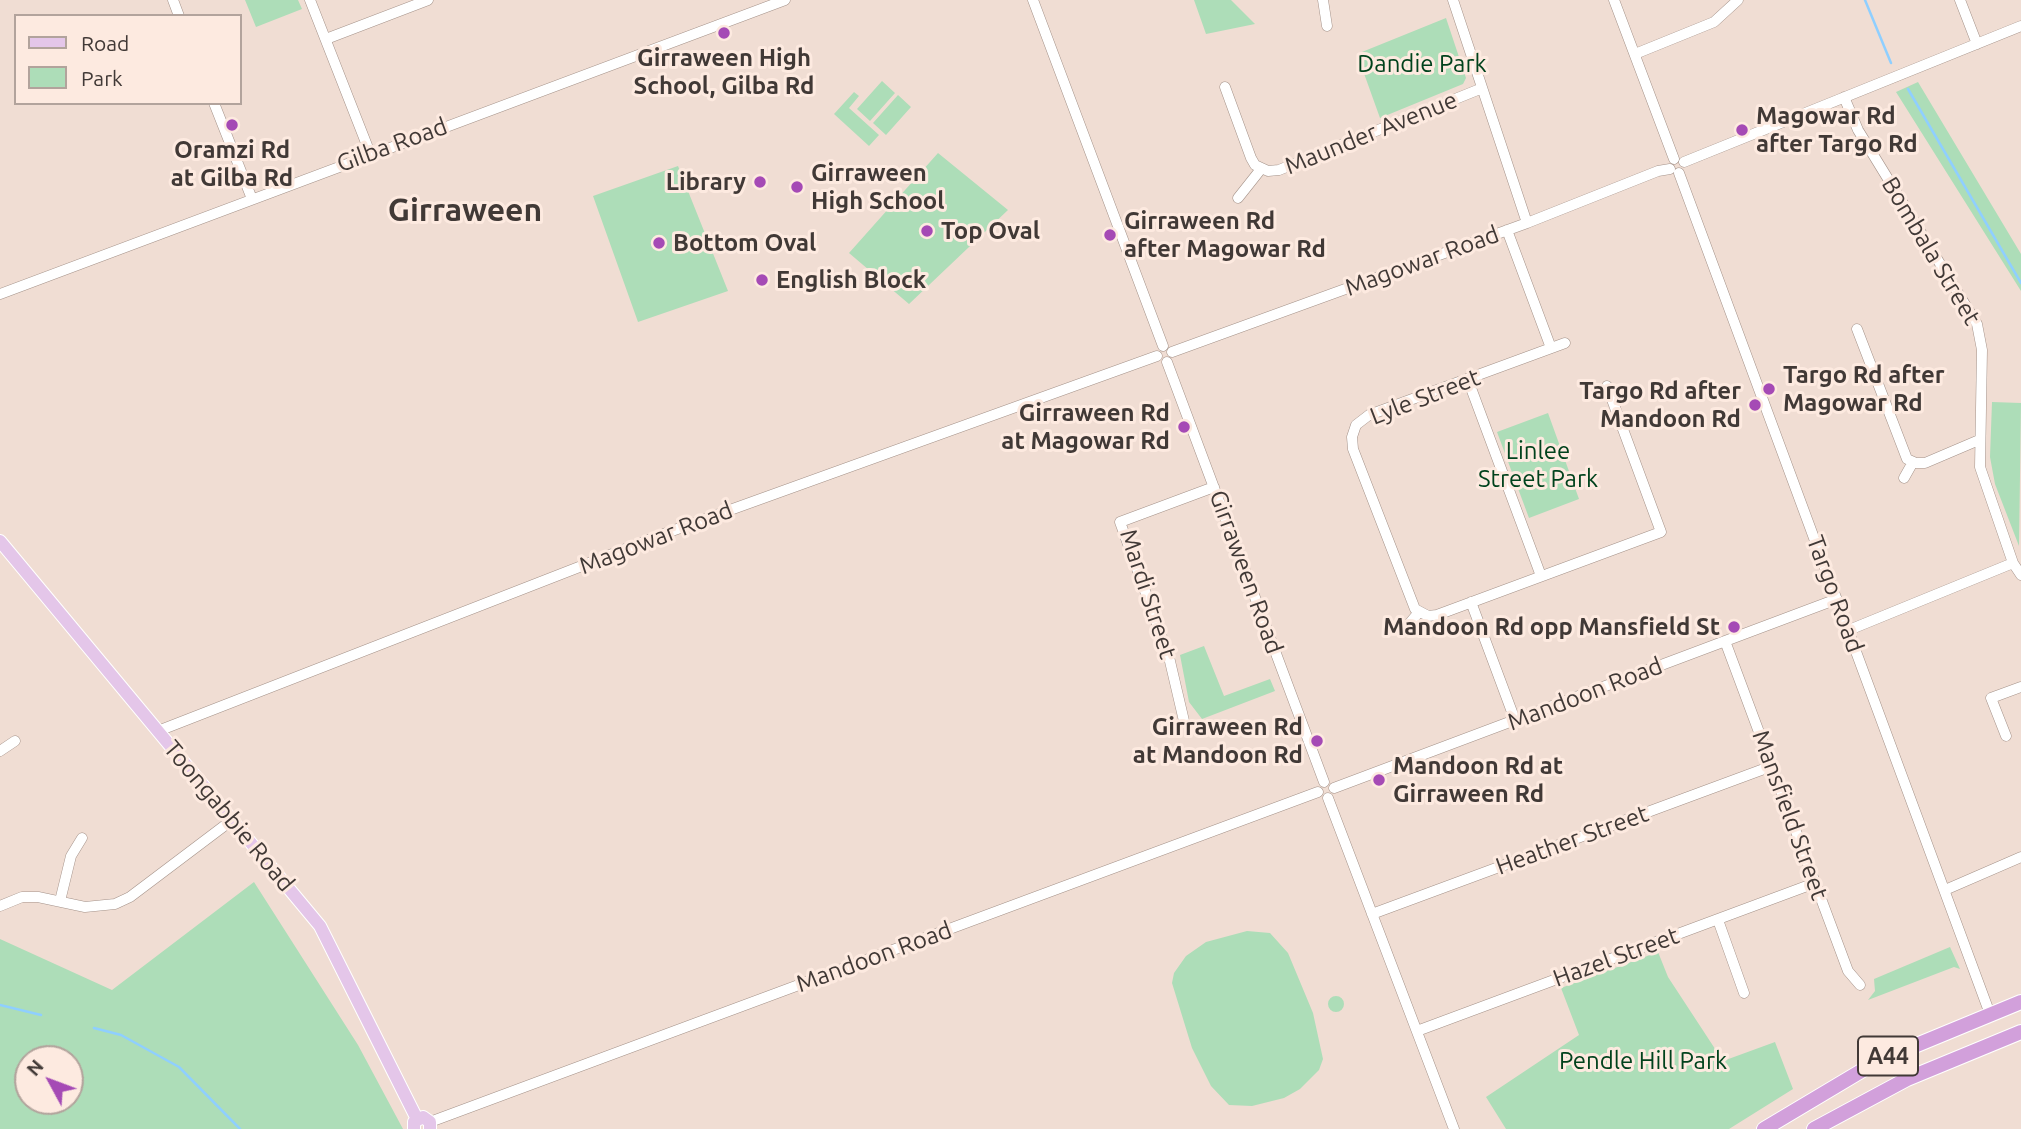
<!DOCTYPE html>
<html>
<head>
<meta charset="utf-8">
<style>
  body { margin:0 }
  #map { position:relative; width:2021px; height:1129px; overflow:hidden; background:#f0ddd3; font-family:Ubuntu,sans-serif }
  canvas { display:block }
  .legend { position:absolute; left:14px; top:14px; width:228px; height:91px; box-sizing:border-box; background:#fdeae0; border:2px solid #b2a39c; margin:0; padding:9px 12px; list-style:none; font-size:21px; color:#413936 }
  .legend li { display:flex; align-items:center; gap:14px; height:35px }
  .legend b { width:35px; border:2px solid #b2a39c }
  .north { position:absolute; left:14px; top:1045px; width:70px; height:70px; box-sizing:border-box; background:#fdeae0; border:2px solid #b2a39c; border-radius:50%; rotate:311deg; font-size:19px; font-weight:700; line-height:28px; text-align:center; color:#413936 }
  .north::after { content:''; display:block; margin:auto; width:24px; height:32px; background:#a54ab5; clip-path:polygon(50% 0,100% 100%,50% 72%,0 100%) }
</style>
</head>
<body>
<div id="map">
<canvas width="2021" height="1129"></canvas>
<ul class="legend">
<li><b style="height:9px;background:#e4c6e9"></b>Road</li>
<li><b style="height:19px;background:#adddb8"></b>Park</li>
</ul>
<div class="north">N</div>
</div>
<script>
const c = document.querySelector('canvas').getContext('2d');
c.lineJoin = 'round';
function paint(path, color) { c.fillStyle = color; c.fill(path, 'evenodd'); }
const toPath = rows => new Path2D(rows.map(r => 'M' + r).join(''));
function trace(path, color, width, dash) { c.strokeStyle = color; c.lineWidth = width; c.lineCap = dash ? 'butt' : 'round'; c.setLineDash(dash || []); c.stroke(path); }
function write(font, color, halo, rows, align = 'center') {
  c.font = font + ' Ubuntu,sans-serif'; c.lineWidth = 6; c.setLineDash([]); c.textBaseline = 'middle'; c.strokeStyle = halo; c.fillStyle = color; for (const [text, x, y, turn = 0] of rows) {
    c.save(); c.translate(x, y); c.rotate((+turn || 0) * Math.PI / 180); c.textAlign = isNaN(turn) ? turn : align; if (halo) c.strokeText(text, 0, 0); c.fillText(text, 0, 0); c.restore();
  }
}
paint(toPath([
  [245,0,298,0,302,9,256,27],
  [1194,0,1231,0,1255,24,1206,34],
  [1446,18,1466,78,1463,84,1380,118,1357,54],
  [882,81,895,93,870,121,857,109],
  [1918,82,2021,254,2021,291,1896,92],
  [854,92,859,96,849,108,879,135,869,146,834,114],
  [898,95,911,107,886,135,873,123],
  [938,153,1008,210,909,304,849,253],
  [678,166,728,291,638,322,593,196],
  [1992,402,2021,403,2019,546,1995,484,1990,457],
  [1548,413,1579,499,1529,518,1497,432],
  [1204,646,1224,696,1270,679,1275,691,1202,719,1189,702,1180,655],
  [254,882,358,1045,403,1129,0,1129,0,939,112,990],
  [28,1059,70,1059,70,1101,28,1101],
  [1247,931,1270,933,1288,953,1313,1013,1323,1059,1319,1070,1300,1089,1284,1098,1252,1106,1229,1105,1211,1086,1192,1048,1172,983,1174,973,1186,956,1206,942],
  [1950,947,1960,969,1954,967,1868,1000,1875,991,1874,979],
  [1658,952,1668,977,1723,1061,1775,1042,1793,1089,1729,1129,1506,1129,1486,1097,1579,1035,1561,988],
  '1328 1004a8 8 0 1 1 16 0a8 8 0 1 1-16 0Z'
]), '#adddb8');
trace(toPath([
  [1865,0,1891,63],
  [1908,89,2021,283],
  [0,1005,41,1015],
  [94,1028,121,1035,179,1067,240,1129]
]), '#8fcfff', 2.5);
const minor = toPath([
  [173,0,179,16],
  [310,0,370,153],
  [1033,0,1163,346],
  [1323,0,1327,26],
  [1453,0,1527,223],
  [1614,0,1674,159],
  [1960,0,1977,44],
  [326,39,428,0],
  [1635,54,1714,22,1738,0],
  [1225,87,1251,158,1255,165,1268,171,1279,170,1480,89],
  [1844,97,1858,130,1977,324,1982,350,1980,467,2013,563,2021,575],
  [214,103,252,199],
  [1684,162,2021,26],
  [1679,173,1990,1014],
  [1238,198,1261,169],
  [1507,230,1551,348],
  [0,294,785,0],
  [1857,329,1907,459,1916,463,1925,463,1979,440],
  [1565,343,1369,415,1356,425,1352,437,1353,449,1415,609,1428,616,1437,615,1661,532,1607,386],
  [1172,352,1527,223,1658,171,1670,169],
  [1167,362,1324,782],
  [1468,380,1541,576],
  [1904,478,1913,462],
  [1471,602,1515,720],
  [1409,624,1419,612],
  [1849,630,2013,563],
  [1725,641,1848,971,1860,985],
  [1184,721,1169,657,1120,522,1214,487],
  [158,731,669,532,1157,356],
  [2006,736,1991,698,2021,687],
  [0,751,15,741],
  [1334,788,1837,599],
  [1328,798,1454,1129],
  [1945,890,2021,857],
  [60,901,71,856,82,838],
  [0,906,22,897,38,897,85,907,115,904,130,897,232,820],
  [1372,914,1772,766],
  [1718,920,1744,993],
  [1417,1031,1815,883],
  [430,1122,1318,792]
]);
const major = toPath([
  [0,541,320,926,417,1119],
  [414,1129,414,1122,423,1117,430,1122,430,1129]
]);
const highway = toPath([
  [1764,1129,1878,1061,2021,1002],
  [1814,1129,1907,1079,2021,1032]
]);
trace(minor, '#a49289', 11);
trace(major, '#fff', 14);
trace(highway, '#fff', 16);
trace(minor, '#fff', 10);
trace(major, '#e4c6e9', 12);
trace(highway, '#d2a0db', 14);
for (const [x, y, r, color] of [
  [724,33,7,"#a54ab5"],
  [232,125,7,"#a54ab5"],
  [1742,130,7,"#a54ab5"],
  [760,182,7,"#a54ab5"],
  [797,187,7,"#a54ab5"],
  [927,231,7,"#a54ab5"],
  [1110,235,7,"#a54ab5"],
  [659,243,7,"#a54ab5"],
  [762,280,7,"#a54ab5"],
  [1769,389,7,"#a54ab5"],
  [1755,405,7,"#a54ab5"],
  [1184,427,7,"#a54ab5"],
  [1734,627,7,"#a54ab5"],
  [1317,741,7,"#a54ab5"],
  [1379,780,7,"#a54ab5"]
]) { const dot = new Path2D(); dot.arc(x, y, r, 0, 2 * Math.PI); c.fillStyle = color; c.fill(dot); trace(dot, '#fdeae0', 2.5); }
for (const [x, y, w] of [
  [1888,1056,60]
]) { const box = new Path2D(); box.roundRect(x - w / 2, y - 19.5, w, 39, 5); c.fillStyle = '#fdeae0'; c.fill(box); trace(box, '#413936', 2); }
write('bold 23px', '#413936', null, [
  ["A44",1888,1056]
]);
write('bold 24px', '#413936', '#fdeae0', [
  ["Girraween High",724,58,"center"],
  ["School, Gilba Rd",724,86,"center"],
  ["Magowar Rd",1756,116],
  ["after Targo Rd",1756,144],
  ["Oramzi Rd",232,150,"center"],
  ["at Gilba Rd",232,178,"center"],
  ["Girraween",811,173],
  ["High School",811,201],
  ["Library",746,182,"right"],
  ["Girraween Rd",1124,221],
  ["after Magowar Rd",1124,249],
  ["Top Oval",941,231],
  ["Bottom Oval",673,243],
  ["English Block",776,280],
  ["Targo Rd after",1783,375],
  ["Magowar Rd",1783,403],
  ["Targo Rd after",1741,391,"right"],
  ["Mandoon Rd",1741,419,"right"],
  ["Girraween Rd",1170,413,"right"],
  ["at Magowar Rd",1170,441,"right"],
  ["Mandoon Rd opp Mansfield St",1720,627,"right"],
  ["Girraween Rd",1303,727,"right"],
  ["at Mandoon Rd",1303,755,"right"],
  ["Mandoon Rd at",1393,766],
  ["Girraween Rd",1393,794]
], 'left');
write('24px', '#00421c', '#fdeae0', [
  ["Dandie Park",1422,64],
  ["Linlee",1538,451],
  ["Street Park",1538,479],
  ["Pendle Hill Park",1643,1061]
]);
write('24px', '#413936', '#fdeae0', [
  ["Maunder Avenue",1371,133,-22],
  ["Gilba Road",392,145,-20],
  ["Bombala Street",1931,251,59],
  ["Magowar Road",1422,261,-20],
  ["Lyle Street",1425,397,-21],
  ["Magowar Road",656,538,-21],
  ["Girraween Road",1246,572,70],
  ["Mardi Street",1148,594,72],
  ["Targo Road",1835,594,70],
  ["Mandoon Road",1585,694,-21],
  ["Mansfield Street",1790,815,70],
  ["Toongabbie Road",229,816,50],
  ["Heather Street",1572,840,-20],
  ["Mandoon Road",874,957,-20],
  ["Hazel Street",1616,957,-20]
]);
write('bold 32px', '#413936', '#fdeae0', [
  ["Girraween",465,210]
]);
</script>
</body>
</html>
